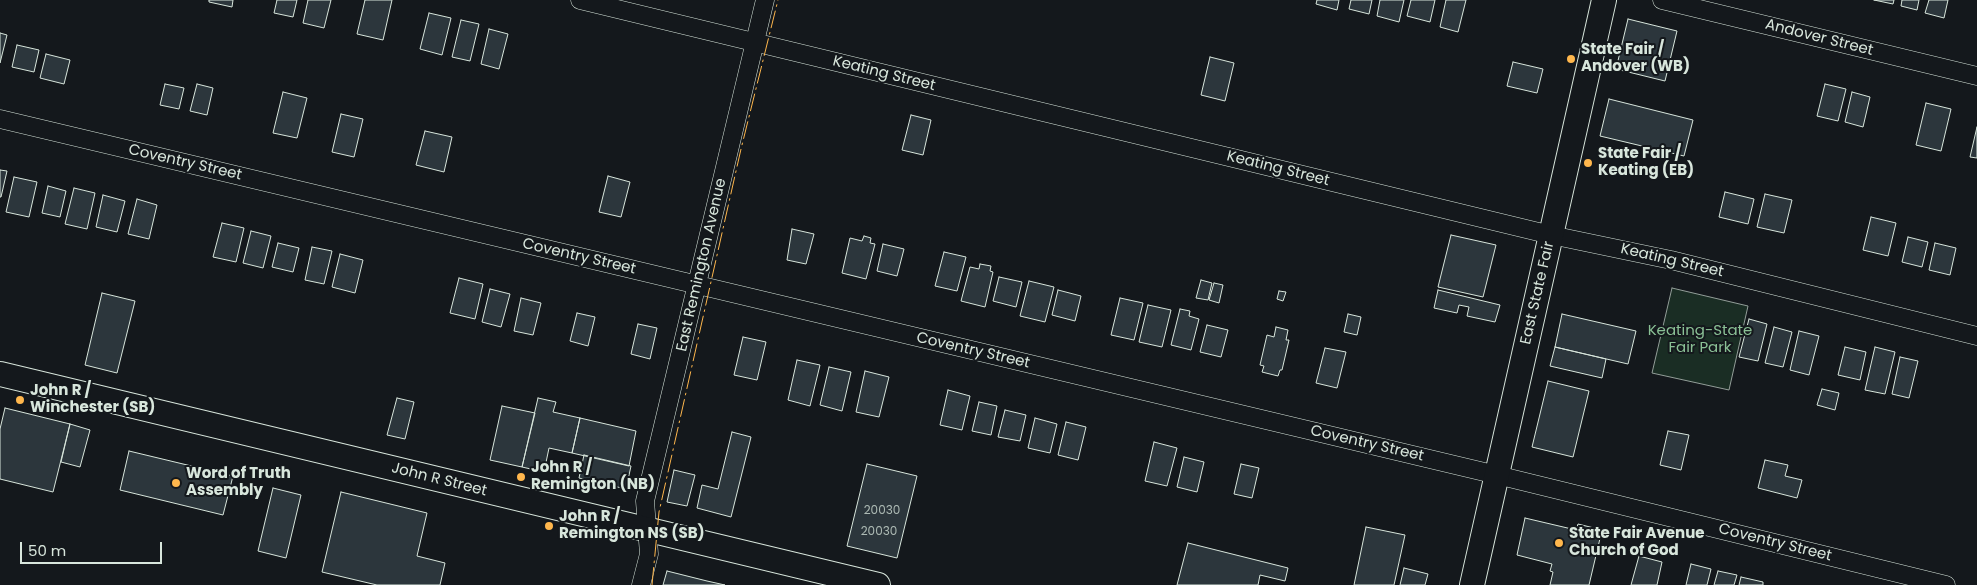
<!DOCTYPE html>
<html>
<head>
<meta charset="utf-8">
<style>
  body { margin:0 }
  #map { position:relative; width:1977px; height:585px; overflow:hidden; background:#14181c; font-family:Poppins,sans-serif }
  canvas { display:block }
  .scale { position:absolute; left:20px; top:542px; width:142px; height:22px; box-sizing:border-box; border:2px solid #d8e6dc; border-top:0; padding-left:6px; font-size:15px; line-height:18px; white-space:nowrap; color:#d8e6dc; -webkit-text-stroke:4px #14181c; paint-order:stroke }
</style>
</head>
<body>
<div id="map">
<canvas width="1977" height="585"></canvas>
<div class="scale">50 m</div>
</div>
<script>
const c = document.querySelector('canvas').getContext('2d');
c.lineJoin = 'round';
function paint(path, color) { c.fillStyle = color; c.fill(path, 'evenodd'); }
const toPath = rows => new Path2D(rows.map(r => 'M' + r).join(''));
function trace(path, color, width, dash) { c.strokeStyle = color; c.lineWidth = width; c.lineCap = dash ? 'butt' : 'round'; c.setLineDash(dash || []); c.stroke(path); }
function write(font, color, halo, rows, align = 'center') {
  c.font = font + ' Poppins,sans-serif'; c.lineWidth = 4; c.setLineDash([]); c.textBaseline = 'middle'; c.strokeStyle = halo; c.fillStyle = color; for (const [text, x, y, turn = 0] of rows) {
    c.save(); c.translate(x, y); c.rotate((+turn || 0) * Math.PI / 180); c.textAlign = isNaN(turn) ? turn : align; if (halo) c.strokeText(text, 0, 0); c.fillText(text, 0, 0); c.restore();
  }
}
const green = toPath([
  [1672,288,1748,306,1729,390,1652,373,1672,288]
]);
paint(green, '#1a2d24');
trace(green, '#939e99', 1);
const building = toPath([
  [209,0,233,0,232,7,209,2,209,0],
  [277,0,297,0,293,17,274,13,277,0],
  [308,0,331,0,324,28,303,23,308,0],
  [365,0,392,0,383,40,357,34,365,0],
  [1317,0,1339,0,1337,10,1316,4,1317,0],
  [1351,0,1372,0,1369,14,1349,9,1351,0],
  [1380,0,1404,0,1399,22,1377,16,1380,0],
  [1411,0,1435,0,1430,22,1407,16,1411,0],
  [1446,0,1466,0,1458,32,1440,27,1446,0],
  [1874,0,1894,0,1893,4,1874,0],
  [1902,0,1919,0,1917,10,1901,6,1902,0],
  [1929,0,1948,0,1944,18,1925,13,1929,0],
  [429,13,451,18,442,55,420,49,429,13],
  [1628,19,1677,31,1665,81,1616,69,1628,19],
  [461,20,479,24,470,61,452,57,461,20],
  [489,29,508,34,499,69,481,64,489,29],
  [0,33,7,35,0,63,0,33],
  [17,45,39,50,34,72,12,67,17,45],
  [46,54,70,60,64,84,40,78,46,54],
  [1210,57,1234,63,1225,101,1201,95,1210,57],
  [1513,62,1543,69,1537,93,1507,86,1513,62],
  [165,84,184,88,179,109,160,105,165,84],
  [197,84,213,88,207,115,190,111,197,84],
  [1825,84,1846,89,1838,121,1817,116,1825,84],
  [283,92,307,98,297,138,273,133,283,92],
  [1852,92,1870,97,1863,127,1845,122,1852,92],
  [1609,99,1693,120,1684,156,1600,136,1609,99],
  [1926,103,1951,109,1941,151,1916,145,1926,103],
  [341,114,363,119,354,157,332,152,341,114],
  [911,115,931,120,923,155,902,150,911,115],
  [1977,127,1977,158,1970,157,1977,127],
  [425,131,452,137,444,172,416,165,425,131],
  [0,170,7,171,1,197,0,197,0,170],
  [608,176,630,182,621,217,599,212,608,176],
  [14,177,37,182,29,217,6,212,14,177],
  [48,186,66,191,60,217,42,213,48,186],
  [74,188,95,193,87,229,65,224,74,188],
  [1725,192,1754,199,1748,224,1719,217,1725,192],
  [1765,194,1792,200,1784,233,1757,227,1765,194],
  [103,195,125,201,117,232,96,227,103,195],
  [137,199,157,205,149,239,128,234,137,199],
  [1871,217,1896,223,1888,256,1863,250,1871,217],
  [222,223,244,228,236,262,213,257,222,223],
  [792,229,814,234,806,264,787,260,792,229],
  [251,231,271,236,263,268,243,263,251,231],
  [1451,235,1496,245,1483,297,1438,287,1451,235],
  [864,236,871,238,870,243,875,244,866,279,842,273,850,238,862,241,864,236],
  [1908,237,1928,242,1922,267,1902,262,1908,237],
  [278,243,299,248,293,272,272,267,278,243],
  [1935,243,1956,248,1950,275,1929,270,1935,243],
  [883,244,904,249,897,276,877,271,883,244],
  [312,247,332,251,324,284,305,280,312,247],
  [944,252,966,257,957,291,935,286,944,252],
  [340,254,363,260,355,293,332,287,340,254],
  [980,264,991,266,990,271,993,272,985,307,961,301,970,267,979,269,980,264],
  [999,277,1022,282,1016,307,993,301,999,277],
  [459,278,483,284,475,319,450,313,459,278],
  [1201,280,1212,283,1208,300,1196,298,1201,280],
  [1029,281,1054,287,1045,322,1020,316,1029,281],
  [1214,283,1223,285,1219,303,1209,300,1214,283],
  [490,289,510,294,501,327,482,322,490,289],
  [1058,290,1081,296,1075,321,1052,315,1058,290],
  [1438,290,1500,305,1495,322,1467,316,1469,307,1459,305,1457,313,1434,308,1438,290],
  [1279,291,1286,292,1283,301,1277,299,1279,291],
  [102,293,135,301,117,373,85,365,102,293],
  [521,298,541,303,533,335,514,331,521,298],
  [1120,298,1143,303,1134,340,1111,335,1120,298],
  [1148,305,1171,310,1162,347,1139,342,1148,305],
  [1180,309,1190,311,1189,316,1199,319,1191,350,1171,345,1180,309],
  [577,313,595,317,588,346,570,341,577,313],
  [1348,314,1361,317,1357,335,1344,332,1348,314],
  [1562,314,1636,331,1628,364,1555,347,1562,314],
  [1749,319,1767,324,1758,361,1739,357,1749,319],
  [638,324,657,328,650,359,631,354,638,324],
  [1207,325,1228,330,1221,357,1200,352,1207,325],
  [1276,327,1288,330,1286,340,1289,340,1282,370,1280,370,1278,376,1262,372,1264,366,1260,365,1267,335,1274,337,1276,327],
  [1774,327,1792,332,1783,367,1765,363,1774,327],
  [1799,331,1819,336,1809,375,1790,370,1799,331],
  [743,337,766,342,757,380,734,375,743,337],
  [1555,347,1606,359,1602,378,1550,366,1555,347],
  [1845,347,1866,352,1860,380,1838,375,1845,347],
  [1875,347,1895,352,1885,394,1865,390,1875,347],
  [1325,348,1346,352,1337,388,1316,383,1325,348],
  [1900,357,1918,361,1909,398,1892,394,1900,357],
  [797,360,820,365,810,406,788,400,797,360],
  [829,367,851,372,842,411,820,405,829,367],
  [865,371,889,377,879,417,856,412,865,371],
  [1548,381,1589,391,1573,457,1532,447,1548,381],
  [1822,389,1839,393,1835,410,1817,405,1822,389],
  [948,390,970,396,962,430,940,425,948,390],
  [397,398,414,402,405,439,387,435,397,398],
  [538,398,556,402,553,412,580,418,572,453,549,448,544,472,522,467,538,398],
  [979,402,997,406,991,435,972,431,979,402],
  [502,406,535,413,522,467,490,460,502,406],
  [5,408,70,424,53,492,0,479,0,429,5,408],
  [1005,410,1026,415,1020,441,998,437,1005,410],
  [580,418,636,431,629,466,572,453,580,418],
  [1035,418,1057,424,1050,453,1028,448,1035,418],
  [1066,422,1086,427,1078,460,1058,455,1066,422],
  [70,424,90,430,80,467,61,462,70,424],
  [1668,431,1689,435,1681,470,1660,465,1668,431],
  [732,432,751,437,731,517,697,508,702,485,718,489,732,432],
  [1154,442,1177,448,1167,486,1145,481,1154,442],
  [129,451,233,476,223,515,120,490,129,451],
  [584,455,631,466,626,489,579,478,584,455],
  [1184,457,1204,462,1197,492,1177,487,1184,457],
  [1765,460,1788,465,1785,476,1802,480,1797,498,1758,488,1765,460],
  [867,464,917,476,897,558,847,546,867,464],
  [1241,464,1259,468,1252,498,1234,494,1241,464],
  [674,470,695,475,687,506,667,502,674,470],
  [273,488,301,495,286,558,258,551,273,488],
  [341,492,427,513,417,556,445,563,440,585,377,585,322,572,341,492],
  [1525,518,1576,530,1578,524,1602,530,1589,585,1550,585,1553,572,1550,571,1552,564,1517,555,1525,518],
  [1366,527,1405,535,1394,585,1354,585,1366,527],
  [1188,543,1288,568,1285,581,1260,575,1258,585,1177,585,1188,543],
  [1639,556,1662,562,1657,585,1631,585,1639,556],
  [1691,564,1711,569,1707,585,1686,585,1691,564],
  [1404,568,1428,574,1425,585,1400,585,1404,568],
  [667,571,707,581,725,585,663,585,667,571],
  [1718,571,1737,575,1734,585,1714,585,1718,571],
  [1741,577,1763,582,1763,585,1739,585,1741,577]
]);
paint(building, '#2c363c');
trace(building, '#d8e6dc', 1);
const street = toPath([
  [580,0,1551,235,1671,260,1977,336],
  [1662,0,1977,76],
  [0,119,1497,475,1946,585],
  [641,585,649,554,645,501,765,0]
]);
const secondary = toPath([
  [0,374,878,585],
  [1472,585,1604,0]
]);
trace(street, '#d8e6dc', 19);
trace(secondary, '#d8e6dc', 26);
trace(street, '#14181c', 18);
trace(secondary, '#14181c', 24);
trace(toPath([
  [652,585,659,512,741,149,778,0]
]), '#ffb74d', 1, [18, 4, 2.5, 4]);
for (const [x, y, r, color] of [
  [1571,59,5,"#ffb74d"],
  [1588,163,5,"#ffb74d"],
  [20,400,5,"#ffb74d"],
  [521,477,5,"#ffb74d"],
  [176,483,5,"#ffb74d"],
  [549,526,5,"#ffb74d"],
  [1559,543,5,"#ffb74d"]
]) { const dot = new Path2D(); dot.arc(x, y, r, 0, 2 * Math.PI); c.fillStyle = color; c.fill(dot); trace(dot, '#14181c', 2); }
write('12px', '#adbab4', null, [
  ["20030",882,511],
  ["20030",879,532]
]);
write('15px', '#d8e6dc', '#14181c', [
  ["Andover Street",1819,38,14],
  ["Keating Street",884,74,14],
  ["Coventry Street",185,163,13],
  ["Keating Street",1278,169,14],
  ["Coventry Street",579,257,13],
  ["Keating Street",1672,261,13],
  ["East Remington Avenue",702,265,-77],
  ["East State Fair",1538,293,-77],
  ["Coventry Street",973,351,13],
  ["Coventry Street",1367,444,13],
  ["John R Street",439,480,14],
  ["Coventry Street",1775,543,14]
]);
write('bold 15px', '#d8e6dc', '#14181c', [
  ["State Fair /",1581,50],
  ["Andover (WB)",1581,67],
  ["State Fair /",1598,154],
  ["Keating (EB)",1598,171],
  ["John R /",30,391],
  ["Winchester (SB)",30,408],
  ["John R /",531,468],
  ["Remington (NB)",531,485],
  ["Word of Truth",186,474],
  ["Assembly",186,491],
  ["John R /",559,517],
  ["Remington NS (SB)",559,534],
  ["State Fair Avenue",1569,534],
  ["Church of God",1569,551]
], 'left');
write('15px', '#8ac095', '#14181c', [
  ["Keating-State",1700,331],
  ["Fair Park",1700,348]
]);
</script>
</body>
</html>
